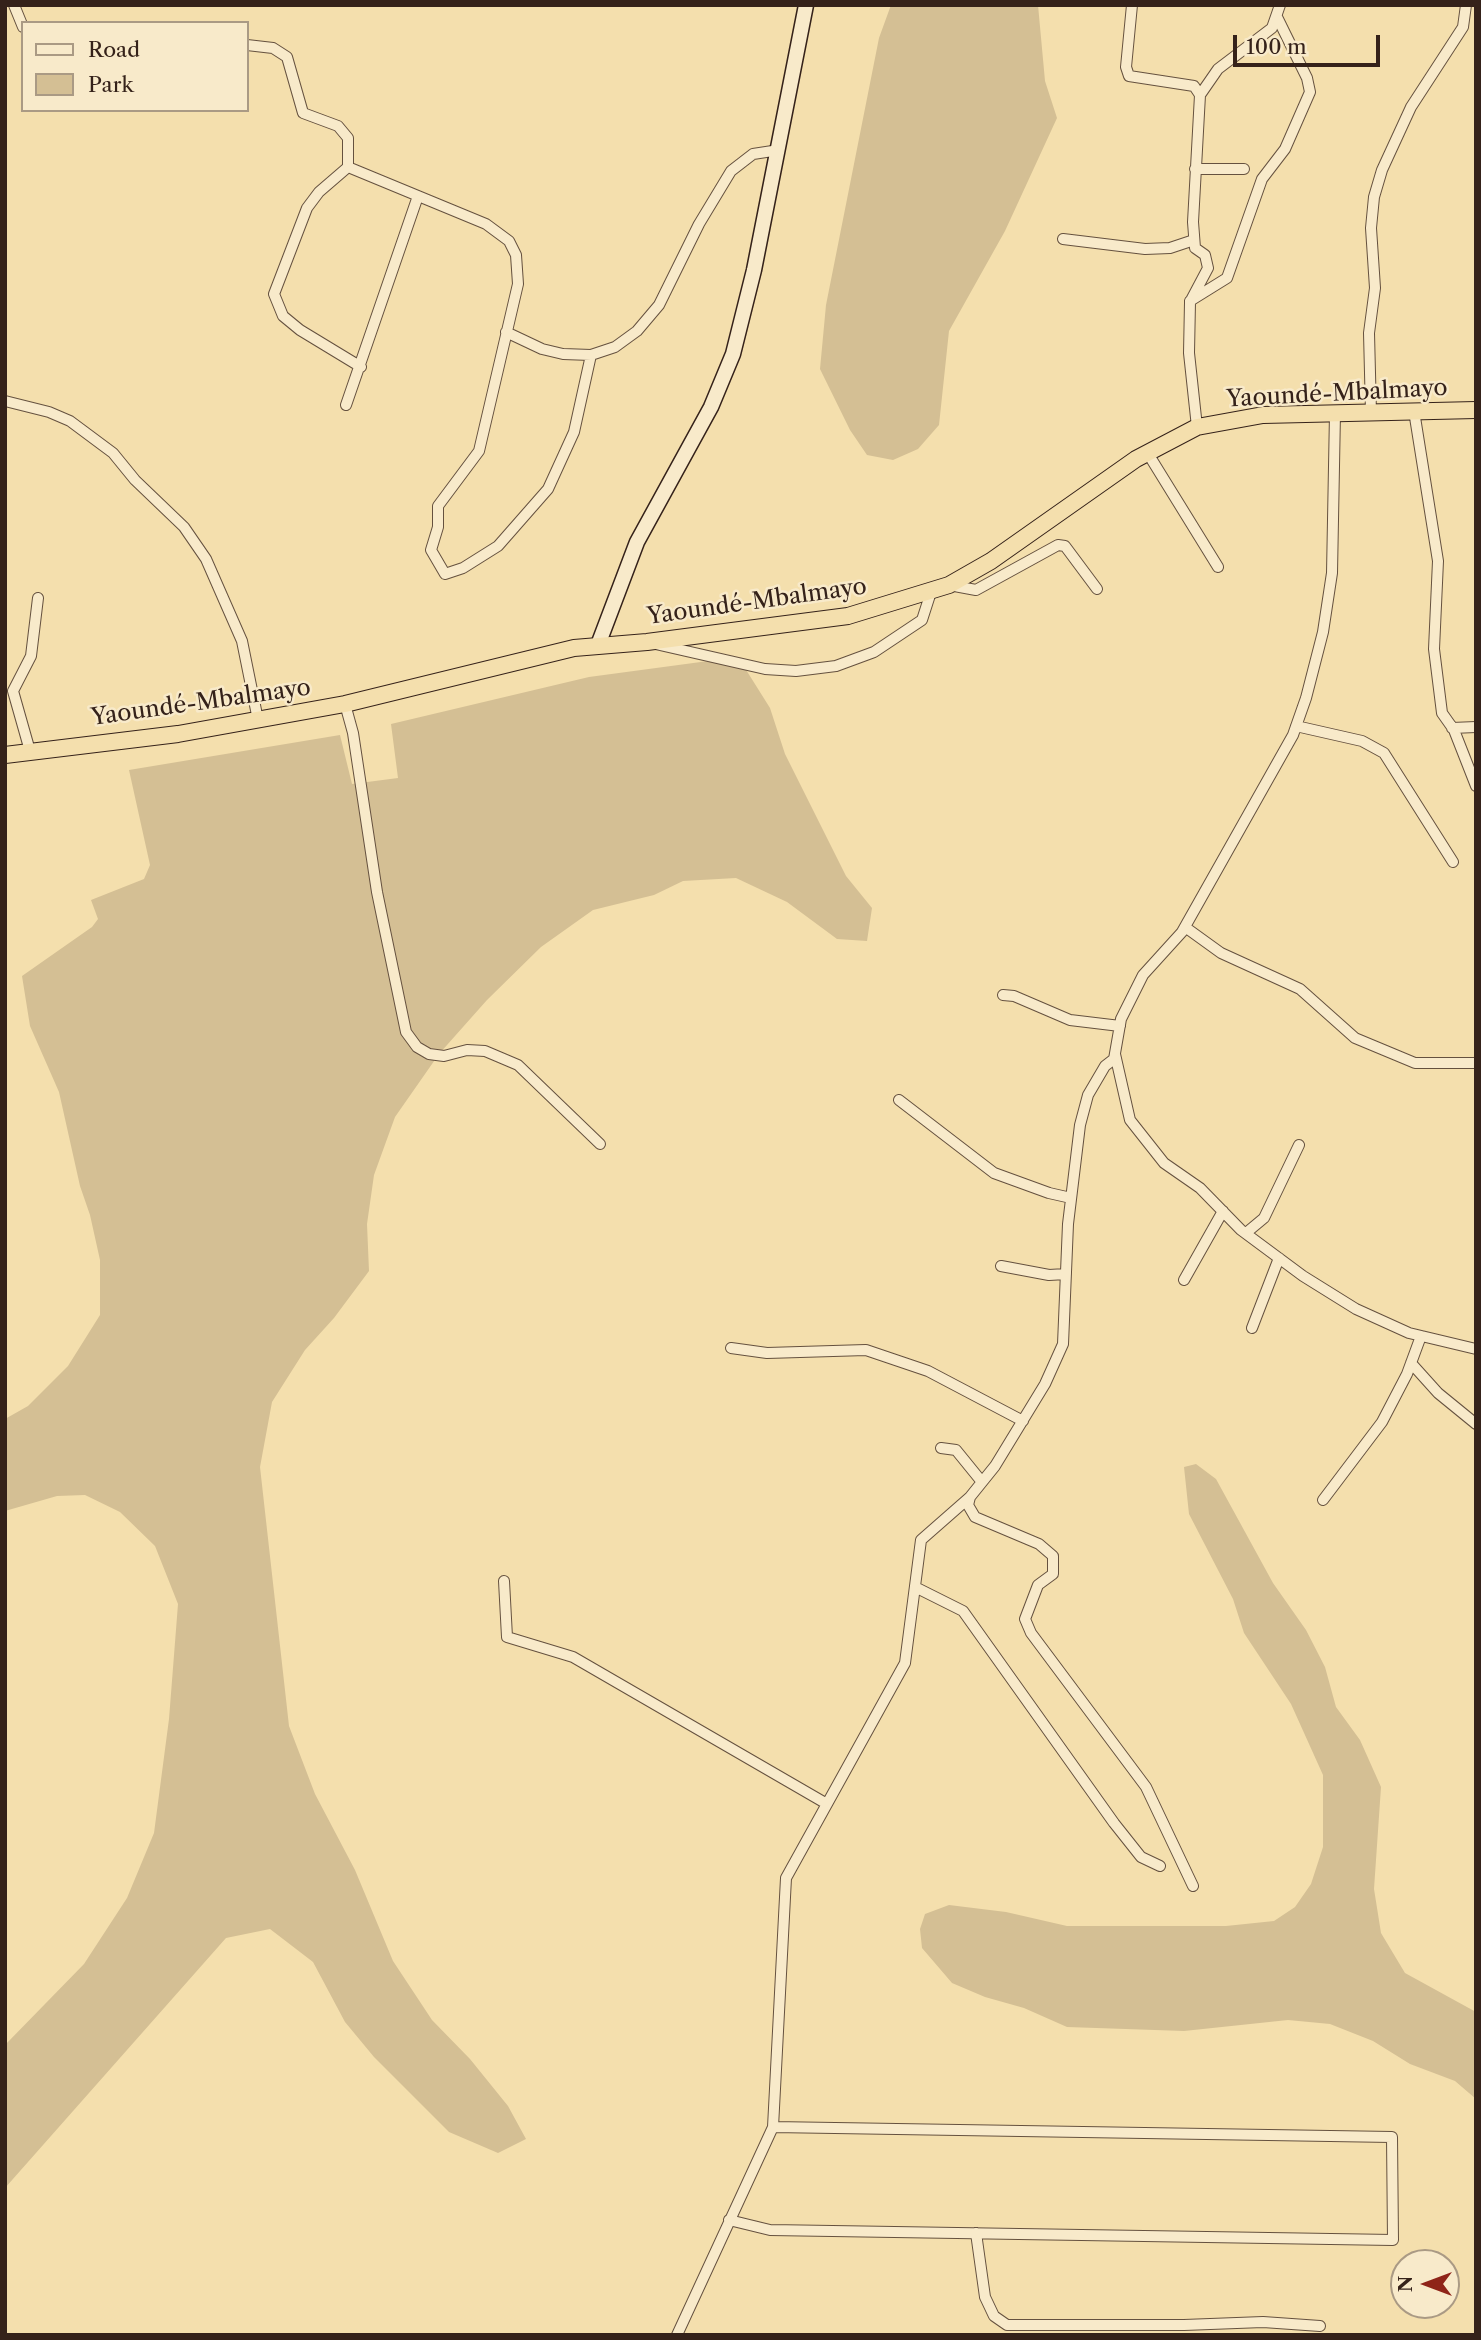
<!DOCTYPE html>
<html>
<head>
<meta charset="utf-8">
<style>
  body { margin:0 }
  #map { position:relative; width:1481px; height:2340px; overflow:hidden; background:#f4dfad; font-family:"Libre Caslon Text",serif }
  canvas { display:block }
  .frame { position:absolute; inset:0; border:7px solid #35221a; pointer-events:none }
  .legend { position:absolute; left:21px; top:21px; width:228px; height:91px; box-sizing:border-box; background:#f8eaca; border:2px solid #aa9a84; margin:0; padding:9px 12px; list-style:none; font-size:21px; color:#35221a }
  .legend li { display:flex; align-items:center; gap:14px; height:35px }
  .legend b { width:35px; border:2px solid #aa9a84 }
  .north { position:absolute; left:1390px; top:2249px; width:70px; height:70px; box-sizing:border-box; background:#f8eaca; border:2px solid #aa9a84; border-radius:50%; rotate:270deg; font-size:19px; font-weight:700; line-height:28px; text-align:center; color:#35221a }
  .north::after { content:''; display:block; margin:auto; width:24px; height:32px; background:#8f2418; clip-path:polygon(50% 0,100% 100%,50% 72%,0 100%) }
  .scale { position:absolute; left:1233px; top:35px; width:147px; height:32px; box-sizing:border-box; border:4px solid #35221a; border-top:0; padding-left:9px; font-size:21px; line-height:24px; white-space:nowrap; color:#35221a; -webkit-text-stroke:5px #f8eaca; paint-order:stroke }
</style>
</head>
<body>
<div id="map">
<canvas width="1481" height="2340"></canvas>
<div class="frame"></div>
<ul class="legend">
<li><b style="height:9px;background:#f8eaca"></b>Road</li>
<li><b style="height:19px;background:#d4bf94"></b>Park</li>
</ul>
<div class="north">N</div>
<div class="scale">100 m</div>
</div>
<script>
const c = document.querySelector('canvas').getContext('2d');
c.lineJoin = 'round';
function paint(path, color) { c.fillStyle = color; c.fill(path, 'evenodd'); }
const toPath = rows => new Path2D(rows.map(r => 'M' + r).join(''));
function trace(path, color, width, dash) { c.strokeStyle = color; c.lineWidth = width; c.lineCap = dash ? 'butt' : 'round'; c.setLineDash(dash || []); c.stroke(path); }
function write(font, color, halo, rows, align = 'center') {
  c.font = font + ' "Libre Caslon Text",serif'; c.lineWidth = 5; c.setLineDash([]); c.textBaseline = 'middle'; c.strokeStyle = halo; c.fillStyle = color; for (const [text, x, y, turn = 0] of rows) {
    c.save(); c.translate(x, y); c.rotate((+turn || 0) * Math.PI / 180); c.textAlign = isNaN(turn) ? turn : align; if (halo) c.strokeText(text, 0, 0); c.fillText(text, 0, 0); c.restore();
  }
}
paint(toPath([
  [891,5,1038,5,1045,81,1057,118,1005,231,949,331,939,425,918,449,893,460,867,455,850,430,820,369,826,305,879,38],
  [738,657,770,708,785,754,846,876,872,908,867,941,837,939,787,902,736,878,683,881,654,895,593,910,541,947,487,1000,439,1054,395,1117,374,1175,367,1224,369,1271,334,1318,305,1350,272,1402,260,1467,289,1726,315,1794,355,1870,393,1961,432,2020,470,2059,508,2106,526,2139,498,2153,449,2132,374,2057,345,2022,313,1962,270,1929,226,1938,5,2188,5,2045,84,1964,127,1898,154,1833,169,1719,178,1604,155,1546,120,1512,85,1495,57,1496,5,1511,5,1419,28,1406,68,1366,100,1315,100,1260,90,1215,80,1186,59,1092,30,1026,22,976,92,927,98,919,91,900,144,879,150,865,129,770,340,735,352,784,398,778,391,724,589,677],
  [1196,1464,1216,1479,1273,1583,1306,1630,1325,1667,1336,1707,1360,1740,1381,1787,1374,1889,1381,1933,1405,1973,1476,2012,1476,2099,1455,2081,1410,2064,1373,2041,1330,2024,1288,2020,1184,2031,1067,2027,1024,2008,985,1997,952,1983,922,1948,920,1929,925,1914,949,1905,1006,1912,1067,1926,1226,1926,1274,1921,1295,1907,1311,1884,1323,1847,1323,1775,1291,1704,1244,1633,1233,1599,1189,1514,1184,1467]
]), '#d4bf94');
const minor = toPath([
  [14,5,23,27],
  [1132,5,1126,67,1129,76,1194,86,1200,95],
  [247,45,273,48,287,57,303,113,338,126,348,138,348,167,319,192,307,208,274,294,283,316,300,330,361,367],
  [348,167,486,224,509,241,516,255,518,284,479,451,438,506,438,527,431,550,445,574,463,568,498,546,548,489,574,432,591,355],
  [1195,169,1244,169],
  [1063,239,1145,249,1170,248,1194,240],
  [1190,301,1227,278,1262,179,1285,149,1310,92,1307,78,1277,17],
  [506,332,542,349,563,354,591,355,615,347,637,331,659,305,699,224,731,171,753,154,779,150],
  [5,401,49,412,70,421,113,453,135,480,184,527,206,559,242,641,258,720],
  [346,405,418,196],
  [1414,411,1438,561,1434,649,1442,713,1454,730,1476,786],
  [1371,413,1369,333,1375,288,1371,228,1374,197,1382,170,1411,107,1463,27,1466,5],
  [1197,427,1189,353,1190,302,1208,268,1205,255,1195,248,1193,222,1200,95,1218,69,1272,28,1280,5],
  [1147,452,1218,567],
  [949,585,976,590,1058,545,1065,546,1097,589],
  [651,643,765,669,796,671,836,666,874,652,922,620,931,592],
  [345,704,353,733,377,892,406,1032,417,1047,429,1054,444,1056,467,1050,485,1051,518,1065,600,1144],
  [1296,726,1362,741,1384,753,1453,862],
  [1452,728,1476,727],
  [30,751,13,691,31,656,38,598],
  [1185,927,1221,953,1300,989,1355,1038,1415,1063,1476,1063],
  [1003,995,1014,996,1070,1020,1120,1026],
  [1115,1054,1130,1120,1164,1163,1200,1188,1241,1230,1303,1276,1356,1309,1409,1333,1476,1349],
  [899,1100,994,1173,1049,1193,1071,1198],
  [1246,1233,1264,1218,1299,1145],
  [1001,1266,1049,1275,1066,1274],
  [1184,1280,1223,1211],
  [1252,1328,1279,1258],
  [731,1348,767,1353,866,1350,928,1371,1023,1421],
  [1411,1363,1438,1393,1476,1424],
  [941,1448,956,1450,982,1482],
  [1323,1500,1382,1422,1407,1374,1421,1336],
  [504,1581,507,1637,573,1657,827,1804],
  [915,1587,963,1611,1114,1823,1141,1857,1160,1866],
  [1193,1886,1146,1787,1031,1633,1025,1619,1038,1585,1053,1574,1053,1556,1039,1544,975,1517,968,1505,970,1497,995,1466,1045,1384,1063,1344,1068,1224,1080,1125,1088,1095,1105,1066,1114,1059,1121,1019,1143,975,1182,932,1293,735,1306,698,1323,632,1332,573,1335,413],
  [729,2220,770,2230,1393,2240,1392,2137,773,2127],
  [976,2233,985,2297,994,2316,1007,2325,1184,2325,1263,2322,1320,2326],
  [677,2335,773,2127,786,1878,905,1663,921,1540,970,1497]
]);
const secondary = toPath([
  [598,645,637,542,711,407,733,354,754,270,806,5]
]);
const trunk = toPath([
  [5,755,178,734,345,704,574,648,647,642,848,616,949,585,991,561,1136,459,1197,427,1263,415,1476,410]
]);
trace(minor, '#65513f', 12);
trace(secondary, '#35221a', 17);
trace(trunk, '#35221a', 18);
trace(minor, '#f8eaca', 10);
trace(secondary, '#f8eaca', 14);
trace(trunk, '#f4dfad', 16);
write('23px', '#35221a', '#f8eaca', [
  ["Yaoundé-Mbalmayo",1337,394,-3],
  ["Yaoundé-Mbalmayo",757,602,-8],
  ["Yaoundé-Mbalmayo",201,703,-8]
]);
</script>
</body>
</html>
